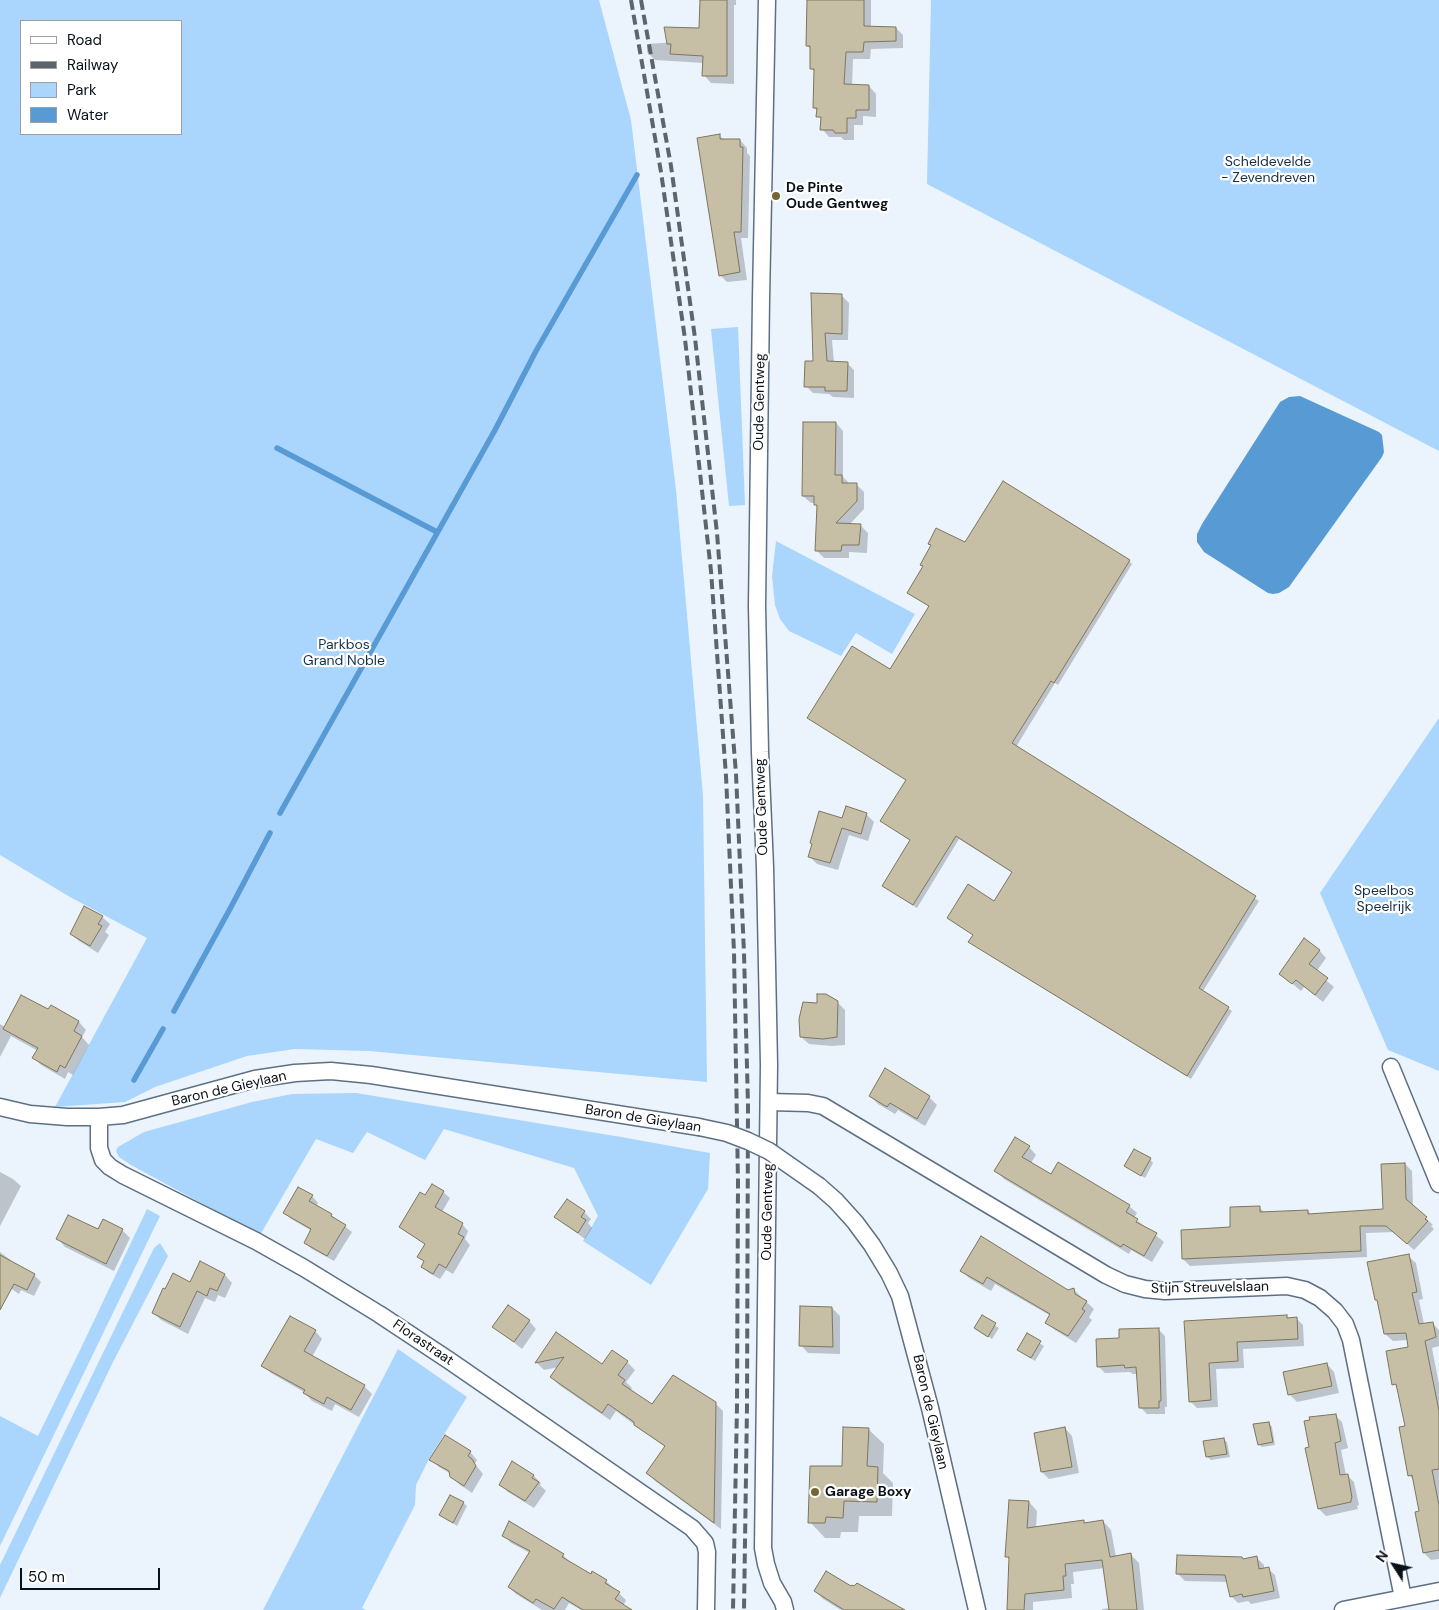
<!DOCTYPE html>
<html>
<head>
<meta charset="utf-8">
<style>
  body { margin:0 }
  #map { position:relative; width:1439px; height:1610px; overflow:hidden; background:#ebf4fd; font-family:"DM Sans",sans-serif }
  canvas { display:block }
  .legend { position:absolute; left:20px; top:20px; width:162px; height:115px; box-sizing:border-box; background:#fff; border:1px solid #9da0a3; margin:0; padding:6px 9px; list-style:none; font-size:15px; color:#091118 }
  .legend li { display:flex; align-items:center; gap:10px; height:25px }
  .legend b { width:25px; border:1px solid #9da0a3 }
  .north { position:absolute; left:1369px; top:1540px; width:50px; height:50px; -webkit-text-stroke:4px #fff; paint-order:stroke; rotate:305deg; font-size:14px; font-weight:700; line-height:20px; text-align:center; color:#091118 }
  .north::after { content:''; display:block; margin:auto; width:18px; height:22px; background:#091118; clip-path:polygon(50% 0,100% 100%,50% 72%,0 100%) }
  .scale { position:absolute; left:20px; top:1568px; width:140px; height:22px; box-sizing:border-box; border:2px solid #091118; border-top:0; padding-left:6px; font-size:15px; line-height:18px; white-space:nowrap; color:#091118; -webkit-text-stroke:4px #fff; paint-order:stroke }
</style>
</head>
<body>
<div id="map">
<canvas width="1439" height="1610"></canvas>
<ul class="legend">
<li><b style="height:6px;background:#fff"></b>Road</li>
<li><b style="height:6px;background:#5c656c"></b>Railway</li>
<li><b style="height:14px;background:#aad5fd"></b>Park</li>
<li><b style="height:14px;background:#589ad4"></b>Water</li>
</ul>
<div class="north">N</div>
<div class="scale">50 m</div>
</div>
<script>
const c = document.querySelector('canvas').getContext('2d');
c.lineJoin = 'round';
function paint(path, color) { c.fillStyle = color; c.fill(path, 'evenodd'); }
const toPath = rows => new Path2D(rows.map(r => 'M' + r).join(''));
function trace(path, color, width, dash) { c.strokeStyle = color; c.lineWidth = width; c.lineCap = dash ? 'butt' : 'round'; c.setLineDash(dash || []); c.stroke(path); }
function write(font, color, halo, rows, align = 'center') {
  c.font = font + ' "DM Sans",sans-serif'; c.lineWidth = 4.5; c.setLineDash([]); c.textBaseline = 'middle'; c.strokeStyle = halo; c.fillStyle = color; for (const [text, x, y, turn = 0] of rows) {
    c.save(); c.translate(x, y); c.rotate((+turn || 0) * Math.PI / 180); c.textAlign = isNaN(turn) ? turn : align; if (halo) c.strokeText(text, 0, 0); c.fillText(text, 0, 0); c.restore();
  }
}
paint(toPath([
  [0,0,599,0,631,120,676,490,703,796,707,1082,369,1051,295,1049,247,1056,155,1087,125,1102,55,1107,147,938,70,897,0,855],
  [21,21,181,21,181,134,21,134],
  [931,0,1439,0,1439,451,927,184],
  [738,327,745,505,729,506,711,329],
  [776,541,915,614,892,654,856,633,841,656,789,631,780,619,775,605,772,576],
  [1439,718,1439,1071,1388,1050,1320,893],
  [356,1093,621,1137,710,1153,708,1189,651,1285,583,1241,598,1216,574,1168,444,1129,425,1160,367,1132,353,1153,316,1139,260,1235,131,1165,119,1157,116,1151,118,1147,144,1132,252,1102,292,1094],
  [147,1209,160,1216,0,1546,0,1416,38,1436,81,1348],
  [160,1243,168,1256,113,1362,0,1598,0,1565,154,1248],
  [398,1349,467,1397,429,1459,416,1485,415,1505,362,1608,366,1610,263,1610]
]), '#aad5fd');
paint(toPath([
  [1300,396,1379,432,1382,435,1384,452,1382,457,1289,587,1279,593,1273,594,1268,593,1204,552,1197,542,1197,534,1202,524,1280,402,1289,397]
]), '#589ad4');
paint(toPath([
  [701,0,736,0,736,5,734,5,734,84,711,83,704,75,704,63,655,60,647,52,647,44,692,41,700,29],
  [808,0,871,0,871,27,896,28,903,35,903,48,871,49,870,59,853,59,852,86,869,86,876,94,876,117,863,116,863,125,854,125,854,140,844,140,841,137,829,137,822,129,822,120,818,116,818,111,814,108,815,72,811,68,812,50,807,46],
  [719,135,724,140,740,140,747,148,747,153,750,156,748,238,741,238,747,280,727,282,720,275],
  [812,295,842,296,849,303,848,340,832,340,834,363,847,363,854,370,854,398,833,397,829,394,813,393,806,386,814,362],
  [836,423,843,431,843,477,850,484,856,484,864,492,864,509,849,525,860,525,868,533,867,553,849,552,849,558,824,558,816,550,818,508,815,503,811,503,803,496],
  [930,544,966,544,1129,561,1132,564,1058,685,1055,683,1016,747,1259,901,1203,991,1232,1011,1191,1079,973,945,974,935,1013,873,959,839,917,908,887,889,911,841,882,821,907,780,809,718,890,671,930,607,908,593,924,566,932,546],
  [866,814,874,822,868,841,849,835,838,870,817,864,809,856,843,820],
  [102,917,110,924,105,932,109,935,98,953,79,941,71,934],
  [1319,950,1326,958,1316,972,1334,987,1323,1002,1304,987,1301,991,1280,973],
  [837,1002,845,1010,845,1045,832,1046,809,1044,801,1037],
  [51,1007,79,1022,86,1030,82,1037,89,1045,73,1075,68,1072,65,1079,41,1065,34,1058,38,1051,11,1036,0,1057,0,1024,5,1027,49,1011],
  [886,1070,929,1097,937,1105,925,1126,898,1110,895,1114,878,1104,870,1096],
  [1029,1147,1036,1155,1031,1163,1051,1176,1129,1206,1137,1213,1134,1218,1137,1220,1135,1220,1134,1228,1138,1221,1164,1242,1152,1262,1131,1250,1129,1254,1004,1179,996,1171],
  [1150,1159,1153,1163,1145,1178,1125,1166],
  [1405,1164,1412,1171,1413,1206,1433,1225,1431,1226,1434,1229,1414,1250,1394,1232,1366,1233,1367,1257,1190,1266,1183,1259,1232,1228,1259,1207,1265,1213,1308,1211,1312,1215,1384,1210],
  [0,1172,13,1179,21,1186,0,1226],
  [432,1186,443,1192,450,1198,442,1212,462,1224,468,1231,465,1239,470,1245,453,1274,446,1270,440,1279,429,1273,422,1267,425,1262,419,1256,426,1245,408,1233,401,1226,426,1197],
  [312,1196,318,1203,316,1206,331,1215,352,1232,334,1261,312,1249,305,1243,312,1231,291,1219,285,1213],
  [584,1212,591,1219,588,1223,592,1228,585,1239,563,1223,556,1217],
  [103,1221,122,1230,130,1238,114,1271,65,1247,58,1239,98,1231],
  [0,1252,13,1262,34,1275,41,1282,34,1296,21,1290,19,1294,0,1281],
  [1408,1256,1416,1263,1423,1299,1419,1300,1424,1324,1432,1323,1439,1330,1439,1346,1432,1348,1439,1384,1439,1559,1431,1560,1424,1553,1421,1512,1414,1480,1409,1475,1406,1427,1398,1388,1394,1384,1409,1348,1408,1340,1393,1341,1385,1334,1379,1302,1377,1300],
  [961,1270,1068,1291,1074,1290,1094,1309,1089,1317,1092,1320,1076,1343,1055,1330,1047,1323,1051,1316,995,1284,991,1291,969,1278],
  [225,1275,232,1283,225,1298,218,1295,215,1302,205,1298,188,1334,161,1320,153,1312,191,1283],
  [832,1308,840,1316,840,1354,808,1353,801,1345],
  [1286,1316,1289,1319,1296,1318,1303,1325,1304,1346,1243,1349,1244,1368,1216,1369,1218,1407,1197,1408,1190,1401,1185,1322],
  [982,1317,999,1328,992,1339,976,1328],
  [529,1321,536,1329,522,1349,494,1327],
  [1158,1329,1165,1336,1167,1407,1165,1407,1165,1414,1147,1414,1140,1407,1138,1374,1133,1374,1130,1372,1105,1373,1098,1366,1121,1339],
  [315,1331,322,1339,312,1357,364,1386,372,1394,359,1417,335,1404,332,1411,312,1401,304,1392,271,1373,263,1366],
  [557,1333,602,1365,627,1362,635,1370,626,1382,632,1388,630,1391,653,1406,715,1403,723,1411,721,1529,655,1481,648,1473,665,1447,616,1411,610,1420,559,1385,551,1377,559,1367,544,1370,537,1363],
  [1027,1335,1044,1346,1035,1361,1018,1350],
  [1327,1364,1334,1372,1339,1393,1297,1402,1289,1394],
  [1335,1415,1342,1422,1348,1448,1341,1450,1346,1475,1347,1475,1354,1482,1359,1505,1357,1506,1358,1509,1326,1516,1319,1509,1310,1448],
  [1269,1423,1272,1427,1275,1445,1262,1447,1259,1444],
  [1065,1428,1072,1436,1079,1473,1049,1479,1042,1472],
  [868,1429,884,1444,883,1473,893,1483,892,1516,859,1516,858,1532,841,1532,840,1538,825,1538,810,1522],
  [1223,1439,1227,1442,1230,1457,1211,1460,1207,1457],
  [470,1452,477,1460,475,1464,483,1474,472,1493,459,1484,451,1474,439,1467,431,1459],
  [512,1463,534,1476,541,1483,540,1485,546,1491,534,1508,508,1492,501,1485],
  [1029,1502,1037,1511,1036,1529,1083,1522,1086,1524,1103,1521,1111,1530,1116,1557,1131,1555,1139,1563,1144,1610,1102,1610,1102,1609,1110,1608,1105,1568,1073,1572,1074,1584,1071,1584,1072,1598,1033,1602,1033,1610,1008,1610,1011,1561,1007,1557],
  [463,1503,467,1506,457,1526,441,1515],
  [504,1535,563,1555,570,1562,591,1576,606,1581,626,1600,623,1606,628,1610,581,1610,569,1603,565,1610,542,1610,516,1594,509,1587,530,1553,511,1543],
  [1257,1558,1264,1565,1264,1569,1268,1569,1275,1575,1280,1598,1251,1604,1248,1601,1238,1603,1231,1596,1228,1582,1185,1581,1178,1574],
  [852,1588,902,1610,841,1610,823,1599,815,1591]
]), '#0003');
trace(toPath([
  [277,448,437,532],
  [280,813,495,430,536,351,637,175],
  [174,1011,231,907,270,833],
  [134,1080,163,1029]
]), '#589ad4', 5.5);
const building = toPath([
  [700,0,727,0,727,76,702,76,703,56,670,54,671,44,667,44,664,27,699,28,700,0],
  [807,0,864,0,864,26,896,27,896,41,864,42,863,52,846,52,844,84,869,85,869,110,856,110,856,118,847,118,847,133,835,133,833,130,820,130,821,117,816,117,817,108,813,108,814,69,810,69,810,46,806,46,807,0],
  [720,134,720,139,740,139,740,147,743,147,741,232,734,232,740,272,719,276,697,138,720,134],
  [811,293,842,294,842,334,825,333,827,361,848,362,847,391,825,391,825,387,804,387,805,361,813,361,811,293],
  [803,422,836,422,835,475,842,475,842,483,857,483,857,501,836,523,861,524,859,545,842,545,841,551,815,551,817,505,814,505,814,496,802,496,803,422],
  [1003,481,1130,560,1054,683,1051,681,1012,743,1256,896,1199,988,1229,1007,1187,1076,968,942,973,935,947,918,968,884,994,901,1012,872,956,836,913,905,882,886,910,840,880,821,906,780,807,718,852,646,890,669,929,606,907,593,923,566,920,565,931,545,928,544,936,528,965,542,1003,481],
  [846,806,867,813,861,834,842,828,830,863,808,857,812,844,810,843,819,811,842,818,846,806],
  [84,906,103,916,98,924,102,926,90,946,70,934,84,906],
  [1304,938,1320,950,1309,964,1328,978,1315,995,1296,980,1292,984,1279,974,1304,938],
  [817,994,826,994,838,1001,837,1037,823,1039,800,1037,799,1019,803,1002,817,1003,817,994],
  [21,995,48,1009,51,1005,79,1021,74,1031,82,1036,65,1068,60,1065,57,1072,32,1058,38,1048,3,1029,21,995],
  [885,1068,930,1096,917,1119,890,1103,887,1107,869,1096,885,1068],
  [1015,1137,1030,1146,1022,1157,1051,1174,1058,1162,1130,1205,1126,1212,1138,1219,1136,1222,1157,1233,1144,1256,1123,1244,1121,1247,994,1171,1015,1137],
  [1134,1149,1151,1158,1141,1176,1124,1166,1134,1149],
  [1405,1163,1406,1199,1427,1217,1425,1219,1428,1221,1407,1244,1386,1226,1360,1226,1361,1251,1182,1259,1181,1230,1230,1227,1230,1207,1260,1206,1260,1212,1308,1210,1308,1214,1383,1209,1381,1164,1405,1163],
  [432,1184,444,1191,435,1207,463,1223,458,1234,464,1237,446,1268,439,1264,433,1274,421,1267,424,1261,417,1257,425,1244,399,1227,420,1192,425,1195,432,1184],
  [298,1187,313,1195,309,1201,332,1214,331,1216,346,1225,327,1256,304,1243,311,1229,283,1213,298,1187],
  [567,1199,585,1211,581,1217,586,1220,578,1233,554,1217,567,1199],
  [68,1215,98,1229,103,1219,123,1229,106,1264,56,1239,68,1215],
  [981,1236,1068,1290,1074,1288,1075,1294,1087,1301,1082,1309,1085,1311,1068,1336,1045,1323,1050,1314,987,1277,983,1284,960,1271,981,1236],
  [1409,1254,1417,1292,1412,1293,1419,1324,1433,1322,1436,1337,1425,1341,1439,1411,1439,1469,1432,1470,1439,1505,1439,1550,1423,1553,1415,1512,1419,1511,1412,1475,1408,1476,1399,1427,1405,1426,1396,1384,1392,1385,1386,1351,1408,1347,1406,1333,1384,1334,1377,1300,1375,1300,1367,1262,1409,1254],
  [0,1255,35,1274,27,1290,14,1284,0,1310,0,1255],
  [200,1261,225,1274,217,1291,210,1288,207,1296,197,1291,180,1327,152,1313,163,1288,165,1289,173,1273,190,1282,200,1261],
  [508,1305,530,1320,514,1342,492,1327,508,1305],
  [800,1306,832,1307,833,1347,799,1346,800,1306],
  [982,1315,996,1323,988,1337,974,1328,982,1315],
  [1287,1315,1287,1318,1297,1317,1298,1339,1237,1342,1238,1361,1209,1363,1211,1400,1189,1402,1184,1321,1287,1315],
  [290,1316,316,1330,304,1351,365,1385,351,1410,327,1397,324,1404,303,1393,305,1390,261,1366,290,1316],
  [1159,1328,1161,1401,1159,1401,1159,1408,1139,1408,1136,1367,1125,1368,1124,1365,1097,1367,1096,1339,1119,1338,1119,1329,1159,1328],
  [556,1332,602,1364,612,1350,628,1361,618,1375,625,1380,622,1384,652,1404,673,1375,716,1402,714,1523,646,1473,665,1446,634,1425,634,1422,608,1404,602,1413,550,1377,564,1357,535,1363,556,1332],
  [1027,1333,1041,1341,1031,1358,1017,1350,1027,1333],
  [1327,1363,1332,1386,1288,1395,1283,1372,1327,1363],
  [1336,1414,1341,1441,1335,1443,1340,1475,1348,1474,1352,1498,1351,1499,1351,1502,1318,1509,1305,1448,1309,1447,1304,1421,1310,1420,1309,1417,1336,1414],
  [1269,1422,1273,1442,1258,1445,1253,1424,1269,1422],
  [843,1427,869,1428,867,1466,878,1467,877,1502,844,1501,843,1518,826,1517,825,1523,808,1523,810,1466,842,1466,843,1427],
  [1065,1427,1072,1467,1041,1472,1034,1433,1065,1427],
  [445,1435,471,1451,468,1456,472,1459,476,1466,464,1486,450,1477,449,1471,429,1460,445,1435],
  [1224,1438,1227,1454,1206,1457,1203,1441,1224,1438],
  [512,1461,534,1475,532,1478,539,1482,525,1501,499,1485,512,1461],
  [450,1495,464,1502,453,1523,439,1515,450,1495],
  [1009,1500,1029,1501,1027,1528,1084,1520,1084,1523,1103,1520,1110,1557,1131,1553,1137,1610,1109,1610,1102,1560,1065,1564,1066,1576,1063,1576,1064,1590,1025,1594,1024,1610,1007,1610,1009,1557,1005,1557,1009,1500],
  [509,1521,564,1554,562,1557,591,1574,592,1571,607,1580,605,1583,620,1592,615,1599,632,1610,583,1610,562,1597,554,1609,536,1599,533,1603,508,1587,530,1551,502,1536,509,1521],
  [1177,1555,1242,1557,1243,1559,1257,1556,1259,1569,1269,1567,1274,1591,1243,1597,1242,1594,1230,1597,1225,1575,1176,1574,1177,1555],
  [826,1571,851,1586,852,1585,854,1586,857,1583,905,1610,844,1610,814,1591,826,1571]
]);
paint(building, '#c7bfa5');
trace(building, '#7d755d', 1);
const street = toPath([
  [767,0,761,299,757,606,760,752,765,867,769,1065,763,1548,766,1564,772,1583,783,1602,785,1610],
  [1391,1067,1439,1184],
  [769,1102,808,1103,823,1106,1106,1275,1125,1284,1145,1289,1165,1291,1287,1286,1305,1290,1320,1298,1335,1311,1345,1324,1351,1340,1403,1598],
  [0,1107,30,1114,67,1117,99,1117,123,1115,255,1079,295,1073,331,1071,371,1075,699,1127],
  [99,1117,99,1148,103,1160,110,1167,123,1175,256,1241,304,1268,379,1314,450,1361,692,1528,705,1543,707,1552,706,1610],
  [819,1186,836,1201,855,1222,872,1245,889,1273,900,1296,930,1408,977,1610],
  [1343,1610,1439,1591]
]);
trace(street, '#5d7083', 19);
trace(street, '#fff', 16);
trace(toPath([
  [631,0,661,172,685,339,711,571,726,776,734,952,738,1182,737,1406,733,1610],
  [641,0,671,166,695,338,717,533,736,774,744,953,748,1105,747,1407,744,1610]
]), '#5c656c', 4, [10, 5]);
const streetBridge = toPath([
  [699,1127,727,1133,748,1141,769,1151,819,1186]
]);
trace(streetBridge, '#5d7083', 19, []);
trace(streetBridge, '#fff', 16);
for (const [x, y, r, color] of [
  [776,196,5,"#766634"],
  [815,1492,5,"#766634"]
]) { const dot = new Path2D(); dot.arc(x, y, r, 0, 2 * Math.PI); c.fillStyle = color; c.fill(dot); trace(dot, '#fff', 2); }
write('14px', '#143048', '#fff', [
  ["Scheldevelde",1268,162],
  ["- Zevendreven",1268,178],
  ["Parkbos",344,645],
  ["Grand Noble",344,661],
  ["Speelbos",1384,891],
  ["Speelrijk",1384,907]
]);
write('bold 14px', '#091118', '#fff', [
  ["De Pinte",786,188],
  ["Oude Gentweg",786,204],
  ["Garage Boxy",825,1492]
], 'left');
write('14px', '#091118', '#fff', [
  ["Oude Gentweg",760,402,-89],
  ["Oude Gentweg",762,807,-92],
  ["Baron de Gieylaan",229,1089,-13],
  ["Baron de Gieylaan",643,1119,9],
  ["Oude Gentweg",768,1212,-89],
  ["Stijn Streuvelslaan",1210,1288,-1],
  ["Florastraat",423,1343,34],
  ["Baron de Gieylaan",930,1412,77]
]);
</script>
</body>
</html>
